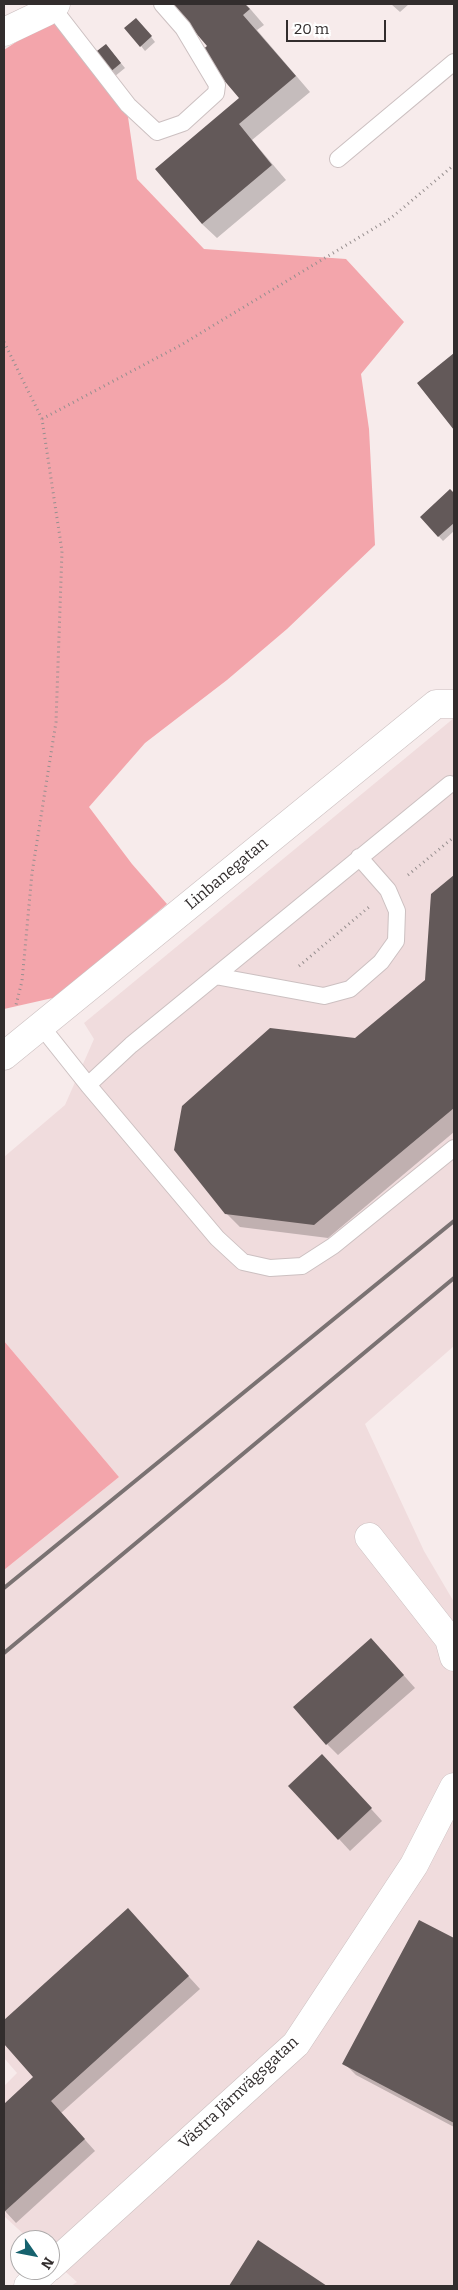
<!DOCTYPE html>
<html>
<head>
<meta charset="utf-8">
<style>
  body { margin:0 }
  #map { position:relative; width:458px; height:2290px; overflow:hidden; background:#f7ebeb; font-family:Bitter,serif }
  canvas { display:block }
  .frame { position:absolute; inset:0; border:5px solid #322d2d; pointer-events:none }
  .north { position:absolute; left:10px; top:2230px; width:50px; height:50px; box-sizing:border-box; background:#fff; border:1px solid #adabab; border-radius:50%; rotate:123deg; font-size:14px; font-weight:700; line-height:20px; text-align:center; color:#322d2d }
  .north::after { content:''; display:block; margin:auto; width:18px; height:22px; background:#16626e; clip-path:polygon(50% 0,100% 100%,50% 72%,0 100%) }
  .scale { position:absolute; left:286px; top:20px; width:100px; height:22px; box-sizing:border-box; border:2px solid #322d2d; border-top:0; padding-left:6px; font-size:15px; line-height:18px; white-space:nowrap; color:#322d2d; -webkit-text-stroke:4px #fff; paint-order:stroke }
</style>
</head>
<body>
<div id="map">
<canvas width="458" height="2290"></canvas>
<div class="frame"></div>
<div class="north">N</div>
<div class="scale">20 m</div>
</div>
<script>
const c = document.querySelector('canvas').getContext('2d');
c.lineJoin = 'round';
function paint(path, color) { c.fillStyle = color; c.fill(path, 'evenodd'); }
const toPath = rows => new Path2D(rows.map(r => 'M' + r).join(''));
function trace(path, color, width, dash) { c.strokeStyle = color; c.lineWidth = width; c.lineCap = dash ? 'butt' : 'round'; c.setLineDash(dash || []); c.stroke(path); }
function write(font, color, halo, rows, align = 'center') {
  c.font = font + ' Bitter,serif'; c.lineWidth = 5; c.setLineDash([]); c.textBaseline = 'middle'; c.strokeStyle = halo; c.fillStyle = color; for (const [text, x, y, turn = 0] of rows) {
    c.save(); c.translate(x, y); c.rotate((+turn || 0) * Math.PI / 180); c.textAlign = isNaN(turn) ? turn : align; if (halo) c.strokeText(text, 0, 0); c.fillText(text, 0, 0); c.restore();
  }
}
paint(toPath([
  [454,718,454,1346,365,1424,424,1551,454,1602,454,2286,71,2286,77,2282,50,2258,50,2240,30,2240,4,2216,4,2086,17,2073,4,2058,4,1570,119,1477,4,1341,4,1157,65,1105,94,1039,84,1023]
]), '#f0dcdd');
paint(toPath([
  [57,15,128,117,137,179,204,249,346,259,404,322,361,374,369,429,375,545,287,629,227,680,145,743,89,807,132,864,167,904,57,997,4,1009,4,50],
  [4,1341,119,1477,4,1570]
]), '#f3a5ab');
paint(toPath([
  [173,4,246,4,264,25,257,30,310,92,252,140,286,180,217,238,202,224,241,99,209,46],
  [391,4,409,4,400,12],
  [141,24,155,42,145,51,141,46],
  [110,50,125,68,114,77,110,72],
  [454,355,454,428,418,384],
  [450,491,454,495,454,531,443,541,421,517],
  [454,877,454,1132,328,1238,240,1227,226,1213,355,1039,426,981,433,895],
  [383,1652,415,1688,338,1755,327,1744],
  [334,1768,382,1821,350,1851,339,1839],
  [128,1910,200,1989,61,2113,95,2151,16,2223,4,2210,4,2105,35,2077,4,2042,4,2021],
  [420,1921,454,1940,454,2127,356,2075,344,2063],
  [259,2242,325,2286,230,2286]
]), '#0003');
paint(toPath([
  [171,4,245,4,250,9,243,15,296,76,239,124,272,165,202,224,155,169,239,98,200,52,207,46],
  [136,18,152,36,140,47,124,28],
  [106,44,121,63,109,73,93,54],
  [454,353,454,430,417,383],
  [450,489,454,493,454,523,438,537,420,517],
  [454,875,454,1108,314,1225,225,1214,174,1150,182,1106,270,1028,355,1038,425,980,431,894],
  [371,1638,404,1675,326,1745,293,1707],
  [322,1754,372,1808,338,1840,288,1786],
  [128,1908,189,1976,51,2101,85,2139,4,2212,4,2104,33,2077,4,2044,4,2020],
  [419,1920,454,1938,454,2123,342,2064],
  [258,2240,327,2286,229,2286]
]), '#635959');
const lane = toPath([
  [52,7,128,105,157,132,183,123,216,93,217,85,183,28,162,4],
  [338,159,454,62],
  [215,976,324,996,350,989,381,962,396,941,397,911,388,890,359,857],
  [41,1026,88,1085,217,1238,243,1262,270,1268,302,1266,333,1246,454,1148],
  [88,1085,131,1045,450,784]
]);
const street = toPath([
  [4,32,46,12,56,4],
  [4,1056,436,704,454,704],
  [369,1537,449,1639,454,1657],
  [50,2267,296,2044,414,1865,454,1787],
  [28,2286,46,2270]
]);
trace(lane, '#ccc0c1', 18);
trace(street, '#ccc0c1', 29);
trace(toPath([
  [4,342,42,419,62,551,56,722,32,873,22,981,16,1005],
  [42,419,181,345,391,218,454,165],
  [408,875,454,837],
  [299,966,369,907]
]), '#978f8f', 3, [1, 4]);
trace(lane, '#fff', 16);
trace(street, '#fff', 28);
trace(toPath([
  [4,1588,454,1221],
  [4,1653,454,1278]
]), '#7a7272', 4);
write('16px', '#322d2d', '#fff', [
  ["Linbanegatan",227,874,-40],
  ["Västra Järnvägsgatan",239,2093,-43]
]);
</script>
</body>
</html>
